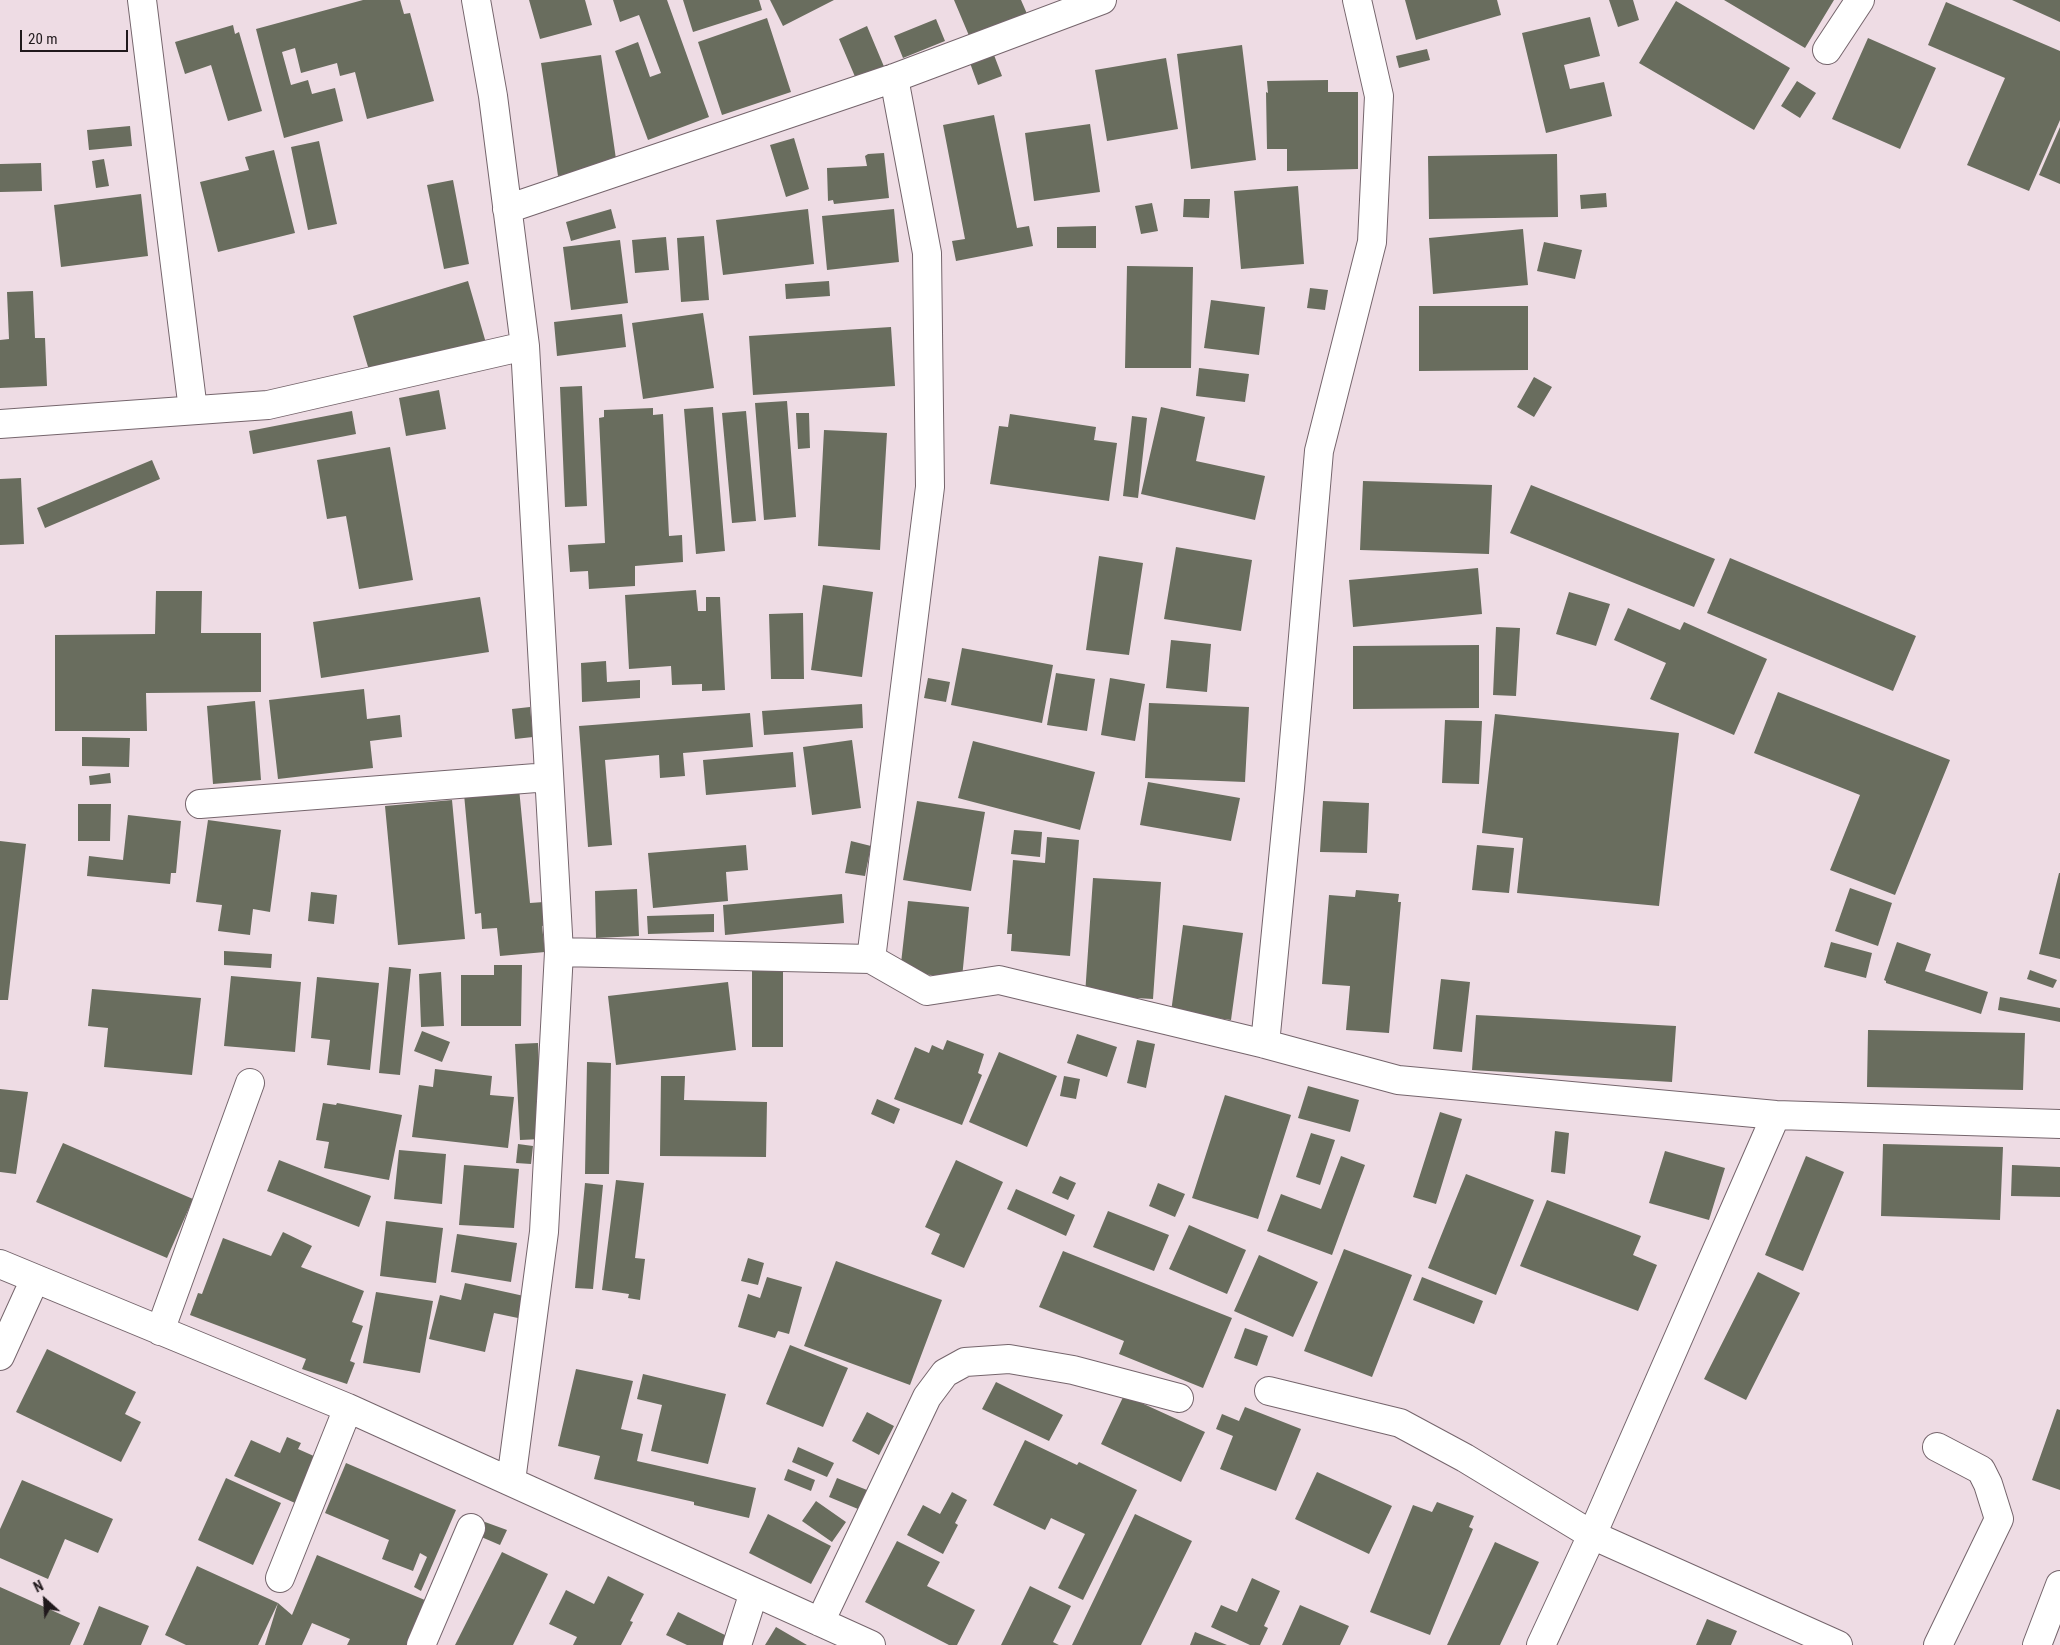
<!DOCTYPE html>
<html>
<head>
<meta charset="utf-8">
<style>
  body { margin:0 }
  #map { position:relative; width:2060px; height:1645px; overflow:hidden; background:#eedce4; font-family:"Roboto Condensed",sans-serif }
  canvas { display:block }
  .north { position:absolute; left:20px; top:1575px; width:50px; height:50px; -webkit-text-stroke:4px #eedce4; paint-order:stroke; rotate:334deg; font-size:14px; font-weight:700; line-height:20px; text-align:center; color:#20191c }
  .north::after { content:''; display:block; margin:auto; width:18px; height:22px; background:#20191c; clip-path:polygon(50% 0,100% 100%,50% 72%,0 100%) }
  .scale { position:absolute; left:20px; top:30px; width:108px; height:22px; box-sizing:border-box; border:2px solid #20191c; border-top:0; padding-left:6px; font-size:15px; line-height:18px; white-space:nowrap; color:#20191c; -webkit-text-stroke:4px #eedce4; paint-order:stroke }
</style>
</head>
<body>
<div id="map">
<canvas width="2060" height="1645"></canvas>
<div class="north">N</div>
<div class="scale">20 m</div>
</div>
<script>
const c = document.querySelector('canvas').getContext('2d');
c.lineJoin = 'round';
function paint(path, color) { c.fillStyle = color; c.fill(path, 'evenodd'); }
const toPath = rows => new Path2D(rows.map(r => 'M' + r).join(''));
function trace(path, color, width, dash) { c.strokeStyle = color; c.lineWidth = width; c.lineCap = dash ? 'butt' : 'round'; c.setLineDash(dash || []); c.stroke(path); }
paint(toPath([
  [363,0,400,0,404,14,410,13,434,101,367,119,355,72,340,76,337,63,301,73,295,48,282,52,291,85,308,80,312,94,335,88,343,121,284,138,256,29],
  [529,0,585,0,592,25,540,39],
  [613,0,667,0,709,117,648,140,615,51,638,42,650,77,661,73,639,15,620,22],
  [683,0,759,0,762,10,693,32],
  [770,0,834,0,783,26],
  [954,0,1021,0,1031,23,970,38],
  [1405,0,1497,0,1501,15,1416,40],
  [1609,0,1633,0,1639,20,1618,27],
  [1724,0,1834,0,1805,48],
  [2012,0,2060,0,2060,22],
  [1676,1,1790,68,1754,130,1639,63],
  [1946,2,2060,51,2060,120,2029,191,1967,165,2005,78,1928,45],
  [1590,17,1600,56,1564,65,1570,89,1604,82,1612,116,1546,133,1522,33],
  [767,18,791,92,722,115,698,42],
  [936,19,945,41,903,58,894,36],
  [233,25,235,34,239,32,262,111,228,121,211,65,185,74,175,42],
  [867,26,885,69,856,79,839,39],
  [1868,38,1936,68,1900,149,1832,119],
  [1242,45,1256,160,1191,169,1177,54],
  [1427,49,1430,60,1399,68,1396,56],
  [601,55,617,166,558,176,541,63],
  [994,55,1002,76,978,85,970,63],
  [1166,58,1178,129,1107,141,1095,70],
  [1328,80,1328,92,1358,92,1358,169,1287,171,1287,149,1267,149,1266,92,1268,93,1267,81],
  [1797,81,1816,93,1800,118,1781,106],
  [994,115,1017,228,1029,226,1033,246,956,261,952,241,965,239,943,125],
  [1090,124,1100,192,1034,201,1025,133],
  [130,126,132,146,89,150,87,130],
  [2060,127,2060,184,2039,175],
  [794,138,809,189,786,197,770,145],
  [319,141,337,224,308,230,291,147],
  [274,150,295,233,218,252,200,182,249,170,245,157],
  [884,153,889,198,834,204,833,200,828,201,827,168,867,166,865,156,868,154],
  [1557,154,1558,217,1429,219,1428,156],
  [104,159,109,186,96,188,92,161],
  [41,163,42,191,0,192,0,164],
  [453,180,469,264,444,269,427,185],
  [1298,186,1304,264,1241,269,1234,191],
  [1606,193,1607,207,1581,209,1580,195],
  [141,194,148,256,61,267,54,205],
  [1184,199,1210,199,1209,218,1183,217],
  [1152,203,1158,231,1141,234,1135,206],
  [611,209,616,228,571,241,566,222],
  [808,209,814,264,723,275,716,220],
  [894,209,899,262,827,270,822,216],
  [1096,226,1096,248,1057,248,1057,227],
  [1523,229,1528,285,1433,294,1429,238],
  [704,236,709,300,681,302,677,238],
  [666,237,669,270,635,273,632,240],
  [620,240,628,303,571,310,563,247],
  [1544,242,1582,250,1575,279,1537,271],
  [1127,266,1193,267,1191,368,1125,368],
  [468,281,486,343,371,377,353,316],
  [829,281,830,296,786,299,785,284],
  [1310,288,1328,290,1325,310,1307,308],
  [33,291,35,338,45,338,47,386,0,388,0,340,9,339,7,292],
  [1211,300,1265,307,1259,355,1204,348],
  [1419,306,1528,306,1528,370,1419,371],
  [703,313,714,388,643,399,632,323],
  [622,314,626,347,557,356,554,322],
  [891,327,895,386,753,395,749,336],
  [1199,368,1249,374,1245,402,1196,396],
  [1534,377,1552,387,1534,417,1517,407],
  [582,386,587,506,565,507,560,387],
  [439,390,446,429,406,436,399,398],
  [787,401,796,517,764,520,755,403],
  [713,407,725,551,696,554,684,409],
  [1161,407,1205,417,1196,461,1265,476,1255,520,1141,494],
  [653,408,653,415,663,414,669,536,682,535,683,562,635,566,635,586,589,589,588,571,570,572,568,545,605,543,599,418,604,417,604,410],
  [352,411,356,434,253,454,249,431],
  [746,411,756,521,732,523,722,413],
  [796,413,809,413,810,448,798,449],
  [1010,414,1096,427,1094,440,1117,443,1109,501,990,484,999,426,1008,427],
  [1132,416,1147,418,1138,498,1123,496],
  [824,430,887,433,880,550,818,546],
  [390,447,413,580,359,589,346,516,327,519,317,460],
  [152,460,160,479,45,528,37,508],
  [21,478,24,544,0,545,0,479],
  [1363,481,1492,485,1489,554,1360,550],
  [1531,485,1715,559,1694,607,1510,533],
  [1176,547,1252,560,1241,631,1164,619],
  [1099,556,1143,563,1129,655,1086,650],
  [1730,558,1916,636,1893,691,1707,613],
  [1478,568,1482,614,1353,627,1349,580],
  [823,585,873,592,862,677,811,670],
  [696,590,698,611,706,611,706,597,720,597,725,690,702,691,702,684,672,685,671,666,629,669,625,595],
  [156,591,202,591,201,633,261,633,261,692,146,693,147,731,55,731,55,635,155,634],
  [1569,592,1610,604,1596,646,1556,634],
  [480,597,489,652,321,678,313,622],
  [1628,608,1680,630,1684,622,1767,659,1734,735,1650,699,1666,663,1614,640],
  [803,613,804,679,771,679,769,614],
  [1496,627,1520,628,1516,696,1493,695],
  [1171,640,1211,644,1207,692,1166,688],
  [1479,645,1479,708,1353,709,1353,646],
  [962,648,1053,665,1042,723,951,705],
  [606,661,607,682,640,680,640,698,582,702,581,663],
  [1056,673,1095,679,1087,731,1047,725],
  [928,678,950,682,946,702,924,698],
  [1110,678,1145,684,1135,741,1101,735],
  [364,689,367,719,400,715,402,737,370,741,373,768,278,779,269,700],
  [1778,692,1950,760,1895,895,1830,870,1860,795,1754,753],
  [255,701,261,780,213,784,207,706],
  [1149,703,1249,707,1245,782,1145,778],
  [862,704,863,728,764,735,762,711],
  [530,707,533,737,515,739,512,709],
  [750,713,753,747,683,753,685,776,660,778,659,755,605,760,612,845,588,847,579,726],
  [1495,714,1679,733,1659,906,1517,893,1523,838,1482,833],
  [1445,720,1482,721,1479,784,1442,783],
  [82,737,130,738,129,767,82,766],
  [852,740,861,808,812,815,803,747],
  [973,741,1095,772,1080,830,958,798],
  [793,752,796,787,706,795,703,760],
  [110,773,111,783,90,785,89,776],
  [1148,782,1240,798,1231,841,1140,825],
  [519,788,530,903,544,902,546,925,542,926,545,952,500,956,497,928,482,929,481,913,475,914,464,794],
  [452,800,465,939,398,945,385,806],
  [917,801,985,812,971,891,903,880],
  [1323,801,1369,803,1367,853,1320,852],
  [78,804,111,804,110,841,78,841],
  [128,815,181,821,176,873,171,873,170,884,87,876,89,856,123,860],
  [208,820,281,830,270,912,253,909,250,935,218,931,222,905,196,902],
  [1014,830,1042,832,1040,857,1011,854],
  [1047,837,1079,840,1070,956,1011,951,1012,934,1007,934,1013,860,1045,863],
  [0,841,26,844,8,1000,0,1000],
  [851,841,871,846,865,876,845,873],
  [746,845,748,870,726,872,728,901,653,908,648,853],
  [1477,845,1514,848,1509,893,1472,890],
  [2059,873,2060,873,2060,959,2039,954],
  [1093,878,1161,882,1153,999,1085,995],
  [1850,888,1892,903,1878,946,1835,931],
  [637,889,639,936,596,938,595,891],
  [1356,890,1399,894,1398,902,1401,902,1389,1033,1346,1030,1350,986,1322,984,1329,895,1355,897],
  [311,892,337,895,334,924,308,921],
  [842,894,844,923,725,935,723,905],
  [908,901,969,907,962,978,900,972],
  [714,914,714,932,648,934,647,916],
  [1183,925,1243,933,1231,1020,1171,1012],
  [1831,942,1872,953,1866,978,1824,967],
  [1897,942,1931,954,1925,971,1988,992,1981,1014,1886,983,1886,981,1884,980],
  [224,951,272,954,271,968,224,965],
  [494,965,522,965,521,1026,461,1026,461,975,494,975],
  [389,967,411,969,400,1075,379,1073],
  [783,970,783,1047,752,1047,752,971],
  [2030,970,2057,980,2053,988,2027,979],
  [441,972,444,1026,421,1027,419,974],
  [231,976,301,982,295,1052,224,1046],
  [317,977,379,983,370,1070,327,1065,330,1040,311,1038],
  [1441,979,1470,982,1462,1052,1433,1049],
  [728,982,736,1050,616,1065,608,996],
  [92,989,201,998,192,1075,104,1067,108,1028,88,1026],
  [2000,997,2060,1008,2060,1022,1998,1010],
  [1476,1015,1676,1026,1672,1082,1472,1070],
  [1868,1030,2025,1033,2023,1090,1867,1087],
  [422,1031,450,1042,442,1062,414,1051],
  [1077,1034,1117,1047,1107,1077,1067,1063],
  [947,1040,984,1054,978,1073,982,1075,962,1125,894,1099,915,1047,929,1053,932,1045,943,1050],
  [1137,1040,1155,1044,1146,1088,1127,1083],
  [538,1043,542,1139,520,1140,515,1044],
  [999,1052,1057,1076,1027,1147,969,1122],
  [587,1062,611,1063,609,1174,585,1174],
  [435,1069,492,1076,490,1095,514,1097,508,1148,412,1137,419,1085,433,1087],
  [661,1076,685,1076,684,1100,767,1102,766,1157,660,1156],
  [1064,1076,1080,1079,1076,1099,1060,1096],
  [1308,1086,1359,1100,1350,1132,1298,1118],
  [0,1089,28,1092,16,1174,0,1172],
  [1225,1095,1291,1115,1258,1219,1192,1198],
  [877,1099,900,1109,894,1124,871,1114],
  [323,1103,336,1105,337,1103,402,1115,389,1180,324,1168,329,1142,316,1140],
  [1440,1112,1462,1119,1436,1204,1413,1197],
  [1555,1131,1569,1133,1565,1174,1551,1172],
  [1311,1133,1335,1140,1320,1185,1296,1177],
  [63,1143,193,1199,167,1258,36,1202],
  [518,1144,533,1146,531,1164,516,1163],
  [1883,1144,2003,1147,2000,1220,1881,1216],
  [399,1150,446,1154,442,1204,394,1199],
  [1665,1151,1725,1168,1709,1220,1649,1203],
  [1341,1156,1365,1165,1332,1255,1267,1231,1281,1194,1321,1209],
  [1806,1156,1844,1172,1803,1271,1765,1255],
  [279,1160,371,1196,359,1227,267,1191],
  [956,1160,1003,1182,964,1268,931,1254,940,1234,925,1227],
  [464,1165,519,1169,514,1228,459,1225],
  [2012,1165,2060,1167,2060,1197,2011,1196],
  [1466,1174,1534,1200,1496,1295,1428,1268],
  [1060,1176,1076,1183,1068,1200,1052,1193],
  [616,1180,644,1183,635,1258,645,1259,640,1300,628,1298,629,1294,602,1290],
  [585,1183,603,1185,593,1289,575,1288],
  [1158,1183,1185,1194,1175,1217,1149,1206],
  [1016,1189,1075,1215,1066,1236,1007,1209],
  [1547,1200,1641,1236,1633,1255,1657,1265,1638,1311,1520,1266],
  [1108,1211,1169,1235,1154,1271,1093,1247],
  [386,1221,443,1228,436,1283,380,1276],
  [1189,1225,1246,1250,1227,1294,1169,1269],
  [283,1232,312,1246,301,1267,364,1291,352,1322,363,1326,350,1361,355,1363,347,1384,302,1369,306,1359,190,1315,198,1293,202,1294,223,1238,271,1256],
  [457,1234,517,1243,511,1282,451,1272],
  [1344,1249,1412,1275,1372,1377,1304,1351],
  [1063,1251,1232,1318,1203,1388,1119,1354,1124,1341,1039,1307],
  [1259,1255,1318,1282,1293,1337,1234,1311],
  [748,1258,764,1263,758,1285,741,1281],
  [836,1261,942,1300,910,1385,804,1346],
  [1758,1272,1800,1293,1746,1400,1704,1379],
  [767,1277,802,1287,789,1334,778,1331,775,1338,738,1327,748,1294,760,1298],
  [1422,1277,1483,1301,1474,1324,1413,1300],
  [465,1283,524,1296,518,1318,494,1313,485,1352,429,1339,440,1295,461,1300],
  [376,1292,433,1301,420,1373,363,1363],
  [1245,1328,1268,1336,1257,1366,1234,1358],
  [790,1345,848,1368,823,1427,766,1404],
  [47,1349,136,1392,125,1414,141,1422,121,1462,16,1412],
  [576,1369,633,1381,621,1429,643,1434,637,1461,756,1488,749,1518,694,1505,694,1502,594,1479,600,1456,558,1446],
  [643,1374,726,1394,708,1464,651,1451,662,1405,637,1399],
  [996,1382,1063,1415,1049,1441,982,1409],
  [1124,1395,1205,1432,1181,1482,1101,1444],
  [1245,1407,1301,1429,1276,1491,1220,1469,1233,1436,1216,1429,1222,1414,1239,1421],
  [2057,1409,2060,1410,2060,1490,2032,1480],
  [867,1412,894,1426,879,1455,852,1441],
  [287,1437,301,1443,298,1449,316,1457,295,1503,234,1476,251,1440,280,1453],
  [1025,1440,1077,1465,1079,1462,1137,1490,1083,1600,1058,1588,1085,1534,1051,1518,1045,1530,993,1505],
  [798,1447,834,1463,827,1477,792,1462],
  [346,1463,456,1510,421,1591,414,1587,427,1557,420,1553,413,1571,382,1559,389,1540,325,1513],
  [788,1469,815,1480,811,1491,784,1480],
  [1317,1472,1392,1506,1369,1554,1295,1519],
  [226,1478,281,1503,253,1565,198,1540],
  [837,1478,867,1490,858,1509,829,1497],
  [22,1480,113,1519,98,1553,65,1539,48,1579,0,1558,0,1529],
  [952,1492,967,1500,955,1523,958,1525,943,1554,907,1535,923,1505,940,1514],
  [816,1501,846,1522,832,1542,802,1521],
  [1437,1502,1474,1516,1469,1527,1473,1529,1430,1635,1370,1612,1413,1505,1432,1512],
  [768,1514,831,1546,811,1584,749,1553],
  [1135,1514,1192,1541,1141,1645,1072,1645],
  [485,1522,507,1530,500,1545,479,1536],
  [897,1541,940,1562,927,1586,975,1610,957,1645,949,1645,865,1602],
  [1495,1542,1539,1562,1500,1645,1447,1645],
  [502,1552,548,1574,513,1645,455,1645],
  [317,1555,432,1603,414,1645,347,1645,350,1639,312,1623,302,1645,265,1645,278,1603,258,1645,186,1645,165,1635,197,1566,278,1603,292,1615],
  [608,1576,644,1594,630,1621,633,1622,621,1645,573,1645,577,1637,549,1624,566,1590,594,1604],
  [1252,1578,1280,1591,1264,1626,1268,1628,1260,1645,1250,1645,1211,1627,1221,1605,1237,1612],
  [1030,1586,1071,1606,1053,1642,1059,1645,1001,1645],
  [0,1587,80,1623,70,1645,0,1645],
  [1300,1605,1349,1626,1340,1645,1282,1645],
  [99,1606,149,1626,141,1645,83,1645],
  [678,1612,727,1636,722,1645,687,1645,666,1635],
  [1707,1619,1737,1631,1731,1645,1696,1645],
  [776,1627,807,1645,765,1645],
  [1195,1632,1227,1645,1190,1645]
]), '#696d5e');
const minor = toPath([
  [142,0,193,410],
  [476,0,493,96,525,346,559,952,544,1232,511,1481],
  [1827,50,1860,0],
  [507,209,894,78,1102,0],
  [0,424,268,405,525,346],
  [200,804,549,777],
  [559,952,871,959,927,991,999,980,1265,1044,1398,1080,1776,1115,2060,1124],
  [871,959,930,487,927,253,894,78],
  [1265,1044,1290,788,1319,451,1372,242,1379,96,1357,0],
  [0,1264,348,1408,871,1645],
  [160,1331,250,1083],
  [0,1356,35,1279],
  [1269,1391,1400,1423,1465,1458,1592,1535,1838,1645],
  [1937,1447,1981,1470,1988,1484,1999,1519,1938,1645],
  [280,1578,348,1408],
  [820,1622,927,1397,945,1373,965,1362,1009,1359,1073,1370,1179,1398],
  [421,1645,471,1528],
  [737,1645,754,1592],
  [1541,1645,1592,1535,1776,1115],
  [2037,1645,2060,1585]
]);
trace(minor, '#75656c', 30);
trace(minor, '#fff', 28);
</script>
</body>
</html>
